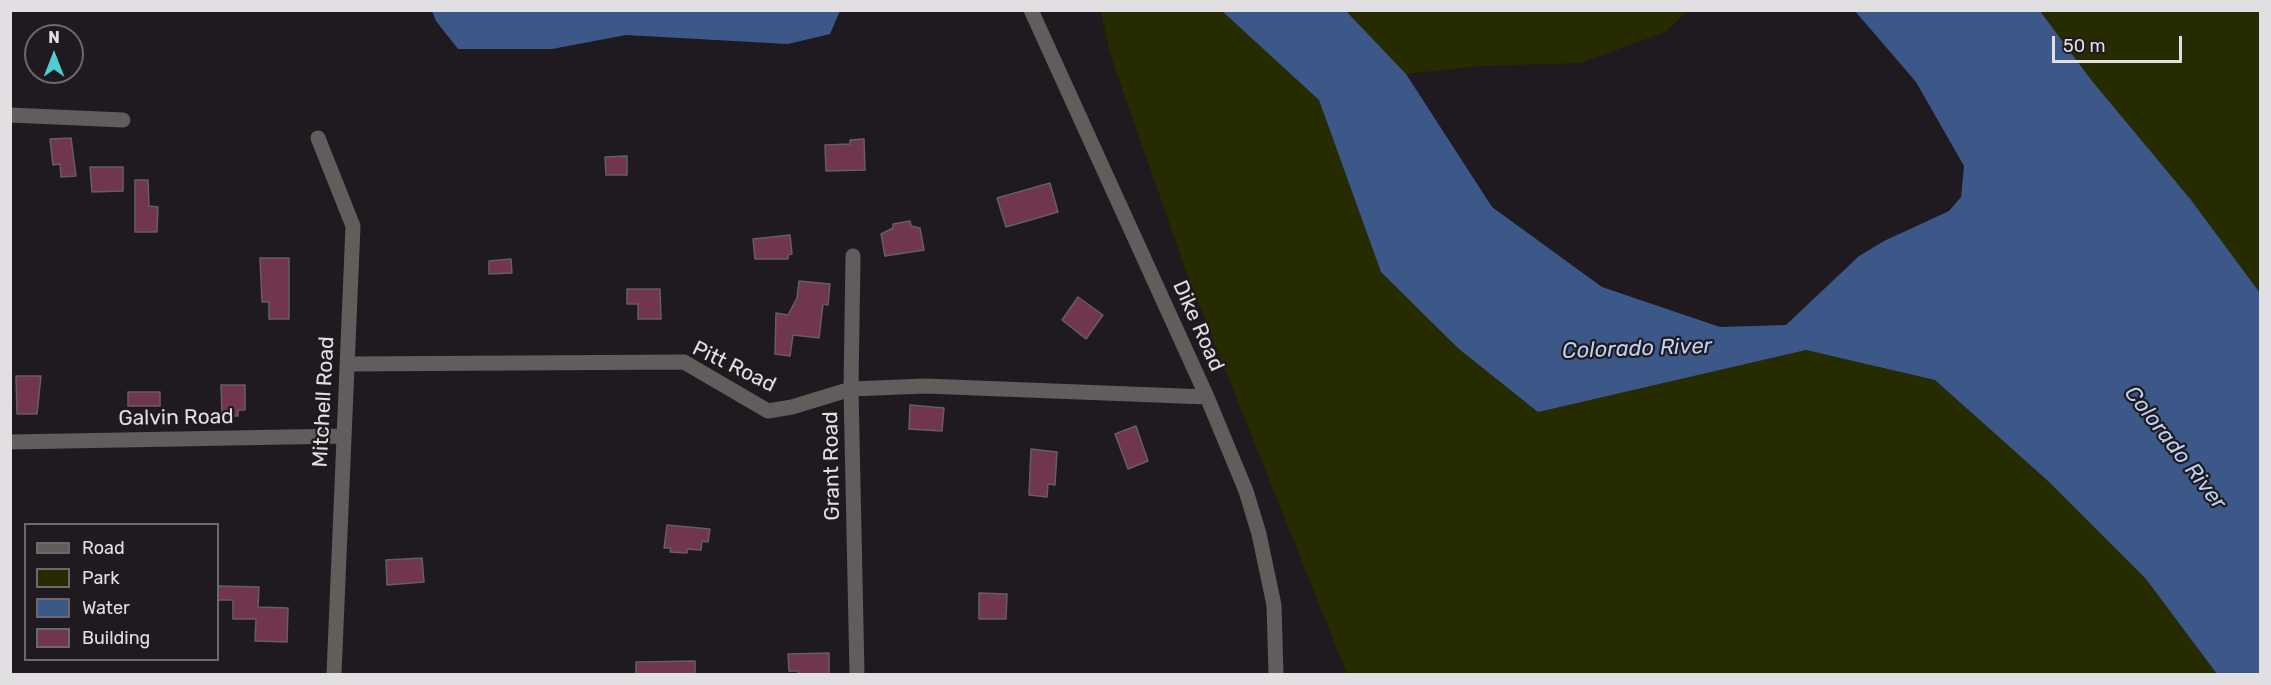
<!DOCTYPE html>
<html>
<head>
<meta charset="utf-8">
<style>
  body { margin:0 }
  #map { position:relative; width:2271px; height:685px; overflow:hidden; background:#1e1a1f; font-family:Rubik,sans-serif }
  canvas { display:block }
  .frame { position:absolute; inset:0; border:12px solid #e2dfe3; pointer-events:none }
  .legend { position:absolute; left:24px; top:523px; width:195px; height:138px; box-sizing:border-box; background:#1e1a1f; border:2px solid #6c696d; margin:0; padding:8px 10px; list-style:none; font-size:18px; color:#e2dfe3 }
  .legend li { display:flex; align-items:center; gap:12px; height:30px }
  .legend b { width:30px; border:2px solid #6c696d }
  .north { position:absolute; left:24px; top:24px; width:60px; height:60px; box-sizing:border-box; background:#1e1a1f; border:2px solid #6c696d; border-radius:50%; rotate:0deg; font-size:16px; font-weight:700; line-height:24px; text-align:center; color:#e2dfe3 }
  .north::after { content:''; display:block; margin:auto; width:21px; height:27px; background:#51ccd2; clip-path:polygon(50% 0,100% 100%,50% 72%,0 100%) }
  .scale { position:absolute; left:2052px; top:36px; width:130px; height:27px; box-sizing:border-box; border:3px solid #e2dfe3; border-top:0; padding-left:8px; font-size:18px; line-height:21px; white-space:nowrap; color:#e2dfe3; -webkit-text-stroke:4px #1e1a1f; paint-order:stroke }
</style>
</head>
<body>
<div id="map">
<canvas width="2271" height="685"></canvas>
<div class="frame"></div>
<ul class="legend">
<li><b style="height:8px;background:#615d5c"></b>Road</li>
<li><b style="height:16px;background:#272c00"></b>Park</li>
<li><b style="height:16px;background:#3c5889"></b>Water</li>
<li><b style="height:16px;background:#70364f"></b>Building</li>
</ul>
<div class="north">N</div>
<div class="scale">50 m</div>
</div>
<script>
const c = document.querySelector('canvas').getContext('2d');
c.lineJoin = 'round';
function paint(path, color) { c.fillStyle = color; c.fill(path, 'evenodd'); }
const toPath = rows => new Path2D(rows.map(r => 'M' + r).join(''));
function trace(path, color, width, dash) { c.strokeStyle = color; c.lineWidth = width; c.lineCap = dash ? 'butt' : 'round'; c.setLineDash(dash || []); c.stroke(path); }
function write(font, color, halo, rows, align = 'center') {
  c.font = font + ' Rubik,sans-serif'; c.lineWidth = 4.5; c.setLineDash([]); c.textBaseline = 'middle'; c.strokeStyle = halo; c.fillStyle = color; for (const [text, x, y, turn = 0] of rows) {
    c.save(); c.translate(x, y); c.rotate((+turn || 0) * Math.PI / 180); c.textAlign = isNaN(turn) ? turn : align; if (halo) c.strokeText(text, 0, 0); c.fillText(text, 0, 0); c.restore();
  }
}
paint(toPath([
  [1101,11,1222,11,1319,100,1381,272,1538,411,1806,350,1935,380,2048,481,2146,579,2217,674,1347,674,1190,282,1109,51],
  [1346,11,1688,11,1665,32,1581,63,1479,66,1406,74],
  [2040,11,2260,11,2260,293,2191,200,2092,81]
]), '#272c00');
paint(toPath([
  [432,11,432,10,840,11,830,34,788,44,626,35,552,49,458,49,436,21],
  [1222,11,1346,11,1406,74,1492,207,1602,287,1720,327,1786,325,1859,256,1884,241,1949,211,1961,197,1964,166,1916,82,1855,11,2040,11,2092,81,2191,200,2260,293,2260,674,2217,674,2146,579,2048,481,1935,380,1806,350,1538,412,1459,349,1381,272,1319,100]
]), '#3c5889');
const building = toPath([
  [71,138,76,176,61,177,60,164,53,165,50,139,71,138],
  [864,139,865,170,826,171,825,145,850,144,850,140,864,139],
  [627,156,627,175,606,175,605,157,627,156],
  [90,167,123,167,123,191,92,192,90,167],
  [135,180,148,180,149,206,158,207,157,232,135,232,135,180],
  [1050,183,1058,212,1006,227,997,198,1050,183],
  [910,221,911,226,920,228,924,250,885,256,881,234,893,228,893,224,910,221],
  [790,235,792,254,788,255,788,259,755,259,753,239,790,235],
  [260,258,289,258,289,319,269,319,269,302,262,302,260,258],
  [511,259,512,273,489,274,489,261,511,259],
  [799,281,830,284,828,305,823,304,819,338,793,335,790,356,775,354,776,313,788,315,797,298,799,281],
  [627,289,660,289,661,319,638,319,638,304,627,304,627,289],
  [1078,297,1103,315,1086,339,1062,320,1078,297],
  [16,376,41,376,37,414,17,414,16,376],
  [221,385,245,385,245,410,238,410,238,416,222,416,221,385],
  [128,392,160,392,160,406,128,406,128,392],
  [910,405,944,408,942,431,909,429,910,405],
  [1136,426,1148,461,1128,469,1115,434,1136,426],
  [1031,449,1057,452,1055,485,1048,484,1047,497,1029,495,1031,449],
  [667,525,710,529,708,542,702,541,701,550,687,549,687,553,670,552,671,548,664,548,667,525],
  [422,558,424,582,387,585,386,560,422,558],
  [218,586,259,587,258,607,288,608,287,642,255,641,256,619,233,619,233,600,218,600,218,586],
  [979,593,1007,594,1006,619,979,619,979,593],
  [829,653,829,675,798,675,798,671,789,671,788,654,829,653],
  [695,661,695,674,636,674,636,662,695,661]
]);
paint(building, '#70364f');
trace(building, '#665e61', 1.5);
trace(toPath([
  [1031,10,1207,397,1246,491,1259,534,1274,605,1276,674],
  [10,115,123,120],
  [318,138,353,226,334,674],
  [853,256,851,389,857,674],
  [347,364,684,362,768,411,792,407,851,389,925,386,1207,397],
  [10,442,343,436]
]), '#615d5c', 15);
write('21px', '#e2dfe3', '#1e1a1f', [
  ["Dike Road",1198,326,66],
  ["Pitt Road",734,367,26],
  ["Mitchell Road",324,402,-87],
  ["Galvin Road",176,418,-1],
  ["Grant Road",832,466,-91]
]);
write('italic 22px', '#bfd1f0', '#1e1a1f', [
  ["Colorado River",1637,349,-2],
  ["Colorado River",2175,448,52]
]);
</script>
</body>
</html>
